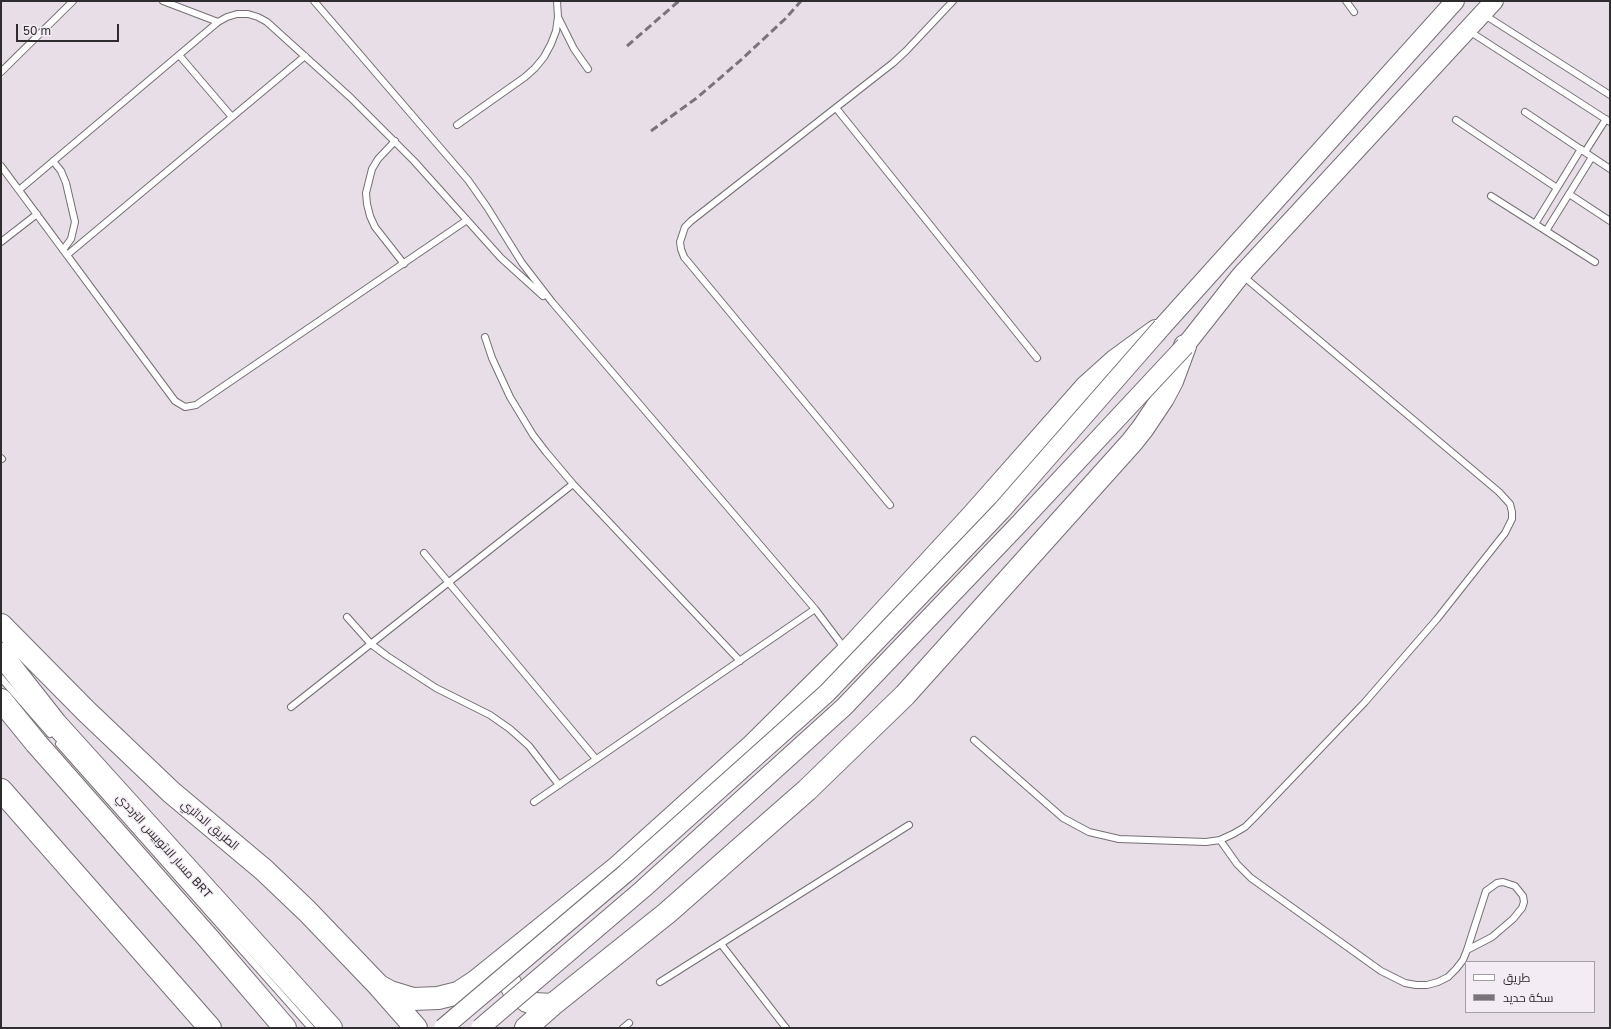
<!DOCTYPE html>
<html>
<head>
<meta charset="utf-8">
<style>
  body { margin:0 }
  #map { position:relative; width:1611px; height:1029px; overflow:hidden; background:#e7dee7; font-family:"Golos Text",Cairo,sans-serif }
  canvas { display:block }
  .frame { position:absolute; inset:0; border:2px solid #2f2c2f; pointer-events:none }
  .legend { position:absolute; left:1465px; top:961px; width:130px; height:52px; box-sizing:border-box; background:#f4ecf4; border:1px solid #a59fa5; margin:0; padding:5px 7px; list-style:none; font-size:12px; color:#2f2c2f }
  .legend li { display:flex; align-items:center; gap:8px; height:20px }
  .legend b { width:20px; border:1px solid #a59fa5 }
  .scale { position:absolute; left:16px; top:24px; width:103px; height:18px; box-sizing:border-box; border:2px solid #2f2c2f; border-top:0; padding-left:5px; font-size:12px; line-height:14px; white-space:nowrap; color:#2f2c2f; -webkit-text-stroke:3px #f4ecf4; paint-order:stroke }
</style>
</head>
<body>
<div id="map">
<canvas width="1611" height="1029"></canvas>
<div class="frame"></div>
<ul class="legend">
<li><b style="height:5px;background:#fff"></b>طريق</li>
<li><b style="height:5px;background:#797479"></b>سكة حديد</li>
</ul>
<div class="scale">50 m</div>
</div>
<script>
const c = document.querySelector('canvas').getContext('2d');
c.lineJoin = 'round';
const toPath = rows => new Path2D(rows.map(r => 'M' + r).join(''));
function trace(path, color, width, dash) { c.strokeStyle = color; c.lineWidth = width; c.lineCap = dash ? 'butt' : 'round'; c.setLineDash(dash || []); c.stroke(path); }
function write(font, color, halo, rows, align = 'center') {
  c.font = font + ' "Golos Text",Cairo,sans-serif'; c.lineWidth = 3; c.setLineDash([]); c.textBaseline = 'middle'; c.strokeStyle = halo; c.fillStyle = color; for (const [text, x, y, turn = 0] of rows) {
    c.save(); c.translate(x, y); c.rotate((+turn || 0) * Math.PI / 180); c.textAlign = isNaN(turn) ? turn : align; if (halo) c.strokeText(text, 0, 0); c.fillText(text, 0, 0); c.restore();
  }
}
const lane = toPath([
  [163,1,218,22],
  [314,1,468,180,487,207,522,263,552,302,815,609,845,649],
  [1346,1,1354,12],
  [1483,14,1610,95],
  [558,17,574,49,588,69],
  [1469,31,1610,122],
  [179,55,232,117],
  [1,72,73,1],
  [836,108,1037,358],
  [1525,112,1610,169],
  [1456,120,1557,188],
  [457,125,525,77,535,68,544,57,551,44,556,31,558,17,557,1],
  [395,141,378,159,372,169,366,193,367,204,370,216,375,227,404,264],
  [1585,152,1606,119],
  [53,161,61,171,66,183,75,222,71,239,63,250],
  [1,166,175,401,185,407,196,405,467,220],
  [19,190,218,22,227,17,237,14,248,14,258,17,267,22,351,98,414,161,501,258,543,296],
  [1569,194,1610,221],
  [1491,196,1595,262],
  [1535,224,1581,149],
  [1546,231,1592,157],
  [1,242,37,214],
  [67,255,305,56],
  [485,337,492,358,510,397,533,435,546,452,573,484,740,661],
  [1,458,2,459],
  [890,505,684,257,681,249,680,242,685,227,691,221,893,63,906,51,953,1],
  [424,553,596,759],
  [347,617,371,644,387,656,436,688,490,715,510,729,529,746,559,785],
  [1,678,50,734],
  [291,707,573,484],
  [974,740,1063,818,1089,832,1119,839,1206,842,1220,840,1233,834,1245,827,1255,817,1365,702,1437,619,1505,533,1512,519,1512,512,1510,504,1499,492,1243,276],
  [59,744,311,1028],
  [534,802,815,609],
  [1220,840,1237,864,1251,878,1381,971,1405,983,1416,985,1427,985,1438,982,1448,977,1456,969,1463,960,1467,950,1492,937,1513,919,1522,908,1524,902,1523,896,1515,886,1503,882,1497,883,1486,891,1467,950],
  [721,944,786,1028],
  [660,982,909,825],
  [623,1028,629,1023]
]);
const secondary = toPath([
  [1162,327,1455,1],
  [1185,346,1241,275,1494,1]
]);
const highway = toPath([
  [1,625,86,711,171,792,264,870,307,911,379,986,416,1028],
  [1,654,56,724,331,1028],
  [1,700,36,743,208,938,285,1028],
  [1,790,210,1028],
  [505,958,506,975,514,991,527,1001,535,1004,552,1005],
  [379,986,390,992,413,999,438,998,458,993,475,982,619,866,751,747,847,652,973,515,1086,387,1115,361,1156,331],
  [526,1028,552,1005,667,913,734,854,807,790,905,695,1132,442,1143,428,1163,398,1172,381,1185,346]
]);
trace(lane, '#766e75', 8);
trace(secondary, '#766e75', 20);
trace(highway, '#766e75', 24);
trace(lane, '#fff', 6);
trace(secondary, '#fff', 18);
trace(highway, '#fff', 22);
trace(toPath([
  [627,46,679,1],
  [651,131,698,97,742,59,785,19,801,1]
]), '#797479', 3, [8, 4]);
const secondaryBridge = toPath([
  [443,1028,626,873,827,693,1002,510,1162,327],
  [480,1028,643,889,844,707,1018,525,1185,346]
]);
trace(secondaryBridge, '#766e75', 20, []);
trace(secondaryBridge, '#fff', 18);
write('12px', '#2f2c2f', '#f4ecf4', [
  ["الطريق الدائري",210,825,40],
  ["مسار الاتوبيس الترددي BRT",164,846,48]
]);
</script>
</body>
</html>
